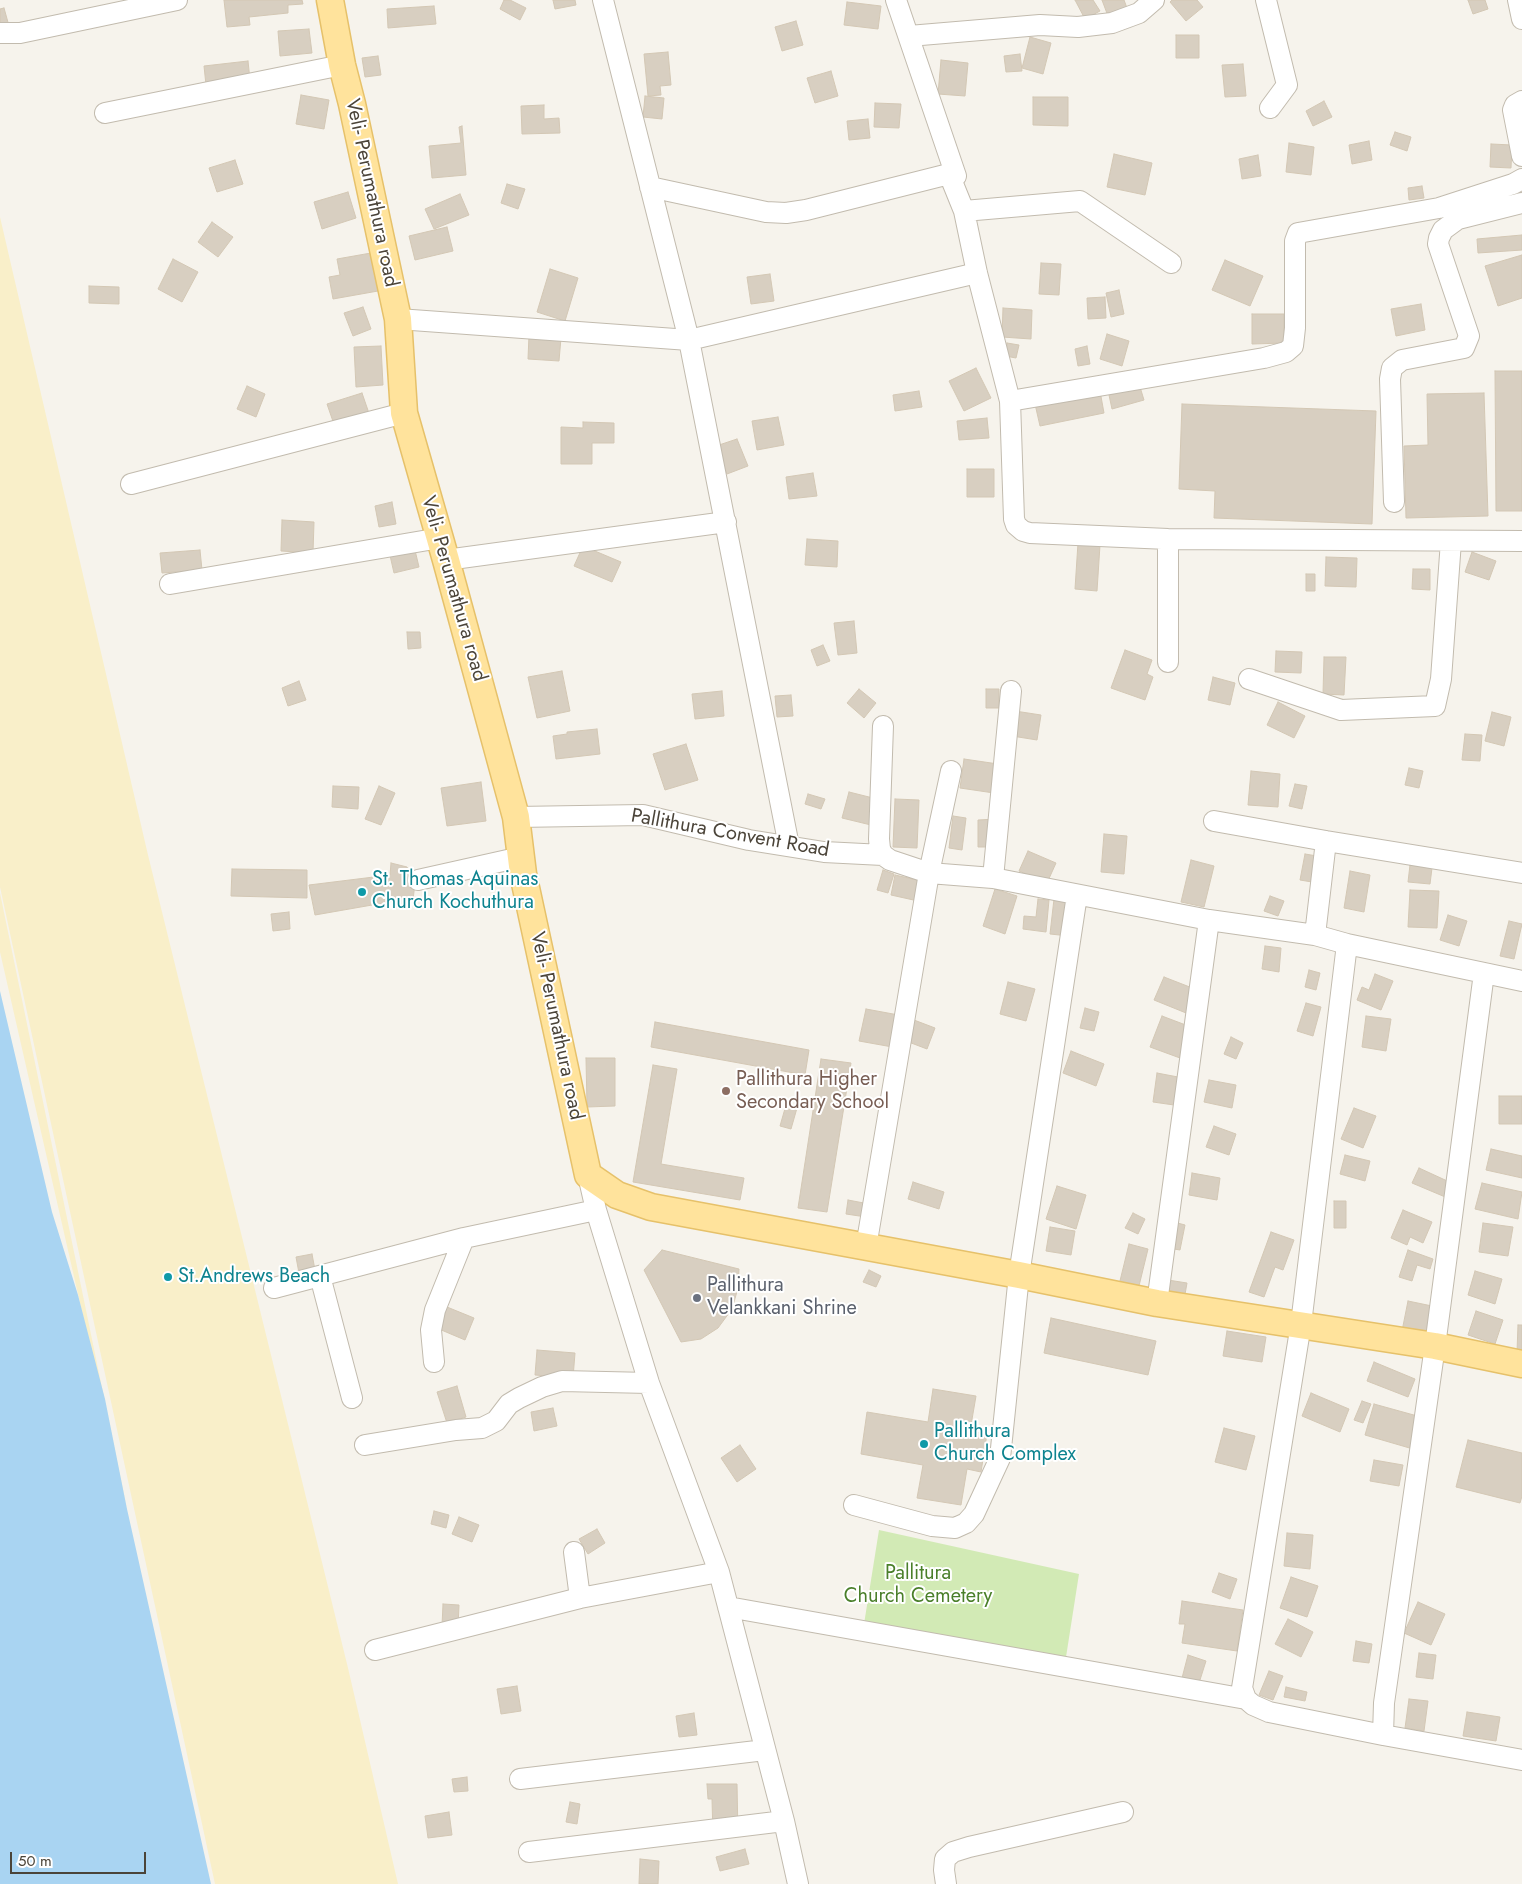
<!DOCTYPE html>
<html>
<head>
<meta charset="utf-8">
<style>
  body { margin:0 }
  #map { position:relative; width:1522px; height:1884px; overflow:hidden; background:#f6f3ec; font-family:Jost,sans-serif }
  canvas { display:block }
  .scale { position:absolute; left:10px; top:1852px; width:136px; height:22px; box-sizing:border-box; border:2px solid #4b4439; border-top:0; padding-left:6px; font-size:15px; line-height:18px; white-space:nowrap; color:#4b4439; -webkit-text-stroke:4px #fff; paint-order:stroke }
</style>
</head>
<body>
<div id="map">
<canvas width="1522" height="1884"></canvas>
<div class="scale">50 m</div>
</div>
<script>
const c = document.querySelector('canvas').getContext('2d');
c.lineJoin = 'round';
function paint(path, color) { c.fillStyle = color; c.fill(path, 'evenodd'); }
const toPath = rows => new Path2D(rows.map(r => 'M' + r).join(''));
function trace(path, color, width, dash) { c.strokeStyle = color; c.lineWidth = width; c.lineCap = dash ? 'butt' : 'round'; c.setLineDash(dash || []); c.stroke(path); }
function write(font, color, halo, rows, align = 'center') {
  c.font = font + ' Jost,sans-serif'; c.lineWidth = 4; c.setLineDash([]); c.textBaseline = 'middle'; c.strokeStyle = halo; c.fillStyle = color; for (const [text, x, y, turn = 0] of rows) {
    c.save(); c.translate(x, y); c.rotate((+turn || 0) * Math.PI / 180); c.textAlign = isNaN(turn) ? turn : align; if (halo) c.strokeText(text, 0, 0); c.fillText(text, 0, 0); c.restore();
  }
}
paint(toPath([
  [879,1530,1079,1574,1066,1657,864,1624]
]), '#d2eab5');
paint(toPath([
  [0,217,148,855,348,1668,398,1884,215,1884,0,887],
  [0,893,127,1509,0,952]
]), '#f9efc9');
paint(toPath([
  [0,991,52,1212,78,1295,105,1399,127,1509,211,1884,0,1884]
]), '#a9d4f2');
const building = toPath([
  [224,0,302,0,303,4,288,5,288,13,249,17,250,25,227,27,224,0],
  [504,0,510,0,526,8,520,20,500,9,504,0],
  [553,0,575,0,576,5,555,9,553,0],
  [1075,0,1093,0,1100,11,1085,19,1075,0],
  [1102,0,1124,0,1127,8,1108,16,1102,0],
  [1172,0,1197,0,1203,7,1186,21,1170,2,1172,0],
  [1468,0,1485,0,1488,9,1473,14,1468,0],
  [847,2,881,6,878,29,844,25,847,2],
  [434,6,436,24,388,28,387,9,434,6],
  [4,8,9,26,0,28,0,9,4,8],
  [796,21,803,45,782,51,775,27,796,21],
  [309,29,312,53,280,56,278,31,309,29],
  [1176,35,1199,35,1199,58,1176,58,1176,35],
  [1030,37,1051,43,1043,74,1022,68,1030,37],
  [668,52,671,85,660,86,661,95,648,96,644,54,668,52],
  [1020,54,1022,71,1006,72,1004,56,1020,54],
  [378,56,381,75,365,77,362,58,378,56],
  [941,60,968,63,965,96,938,94,941,60],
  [248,61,250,80,206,85,204,66,248,61],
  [1243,64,1246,96,1225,97,1222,65,1243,64],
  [831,71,838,96,815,103,807,78,831,71],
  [301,95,329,100,324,129,296,124,301,95],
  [645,96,664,98,662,119,643,117,645,96],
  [1033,97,1068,97,1068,126,1033,125,1033,97],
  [1324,101,1332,117,1313,126,1306,111,1324,101],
  [875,103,901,104,899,128,874,127,875,103],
  [544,105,544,119,559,118,560,133,522,134,521,106,544,105],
  [868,119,870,138,849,140,847,121,868,119],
  [462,126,466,175,432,178,429,146,461,143,459,127,462,126],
  [1395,132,1411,137,1407,151,1390,145,1395,132],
  [1369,141,1372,160,1352,164,1349,145,1369,141],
  [1289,143,1314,147,1311,175,1286,172,1289,143],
  [1491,144,1512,145,1511,168,1490,167,1491,144],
  [1114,154,1152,163,1145,195,1107,187,1114,154],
  [1258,155,1261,176,1242,179,1239,159,1258,155],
  [235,160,243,184,217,192,209,168,235,160],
  [507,184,525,189,518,209,501,203,507,184],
  [1422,186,1424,198,1409,200,1408,188,1422,186],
  [348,192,356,218,322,229,314,202,348,192],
  [460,194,469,215,434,229,425,209,460,194],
  [212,222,233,237,218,257,198,242,212,222],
  [447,227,453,251,415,260,409,236,447,227],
  [1522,235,1522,250,1478,253,1477,239,1522,235],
  [371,253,378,291,333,299,329,277,340,275,337,259,371,253],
  [1522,255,1522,298,1498,306,1485,266,1522,255],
  [173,259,198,272,182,302,158,289,173,259],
  [1225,260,1263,276,1250,306,1212,290,1225,260],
  [1041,263,1061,264,1059,295,1039,294,1041,263],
  [550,269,578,278,565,321,537,312,550,269],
  [770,274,774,301,751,304,747,277,770,274],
  [89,286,119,287,119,304,89,303,89,286],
  [1119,290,1124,314,1111,317,1106,293,1119,290],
  [1105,297,1106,318,1088,319,1087,298,1105,297],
  [1421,304,1425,330,1396,336,1391,309,1421,304],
  [363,307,371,329,353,336,344,313,363,307],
  [1003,308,1032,310,1031,339,1002,337,1003,308],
  [1252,314,1284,314,1284,343,1252,344,1252,314],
  [1107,334,1129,341,1122,366,1100,359,1107,334],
  [529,335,561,338,559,361,528,359,529,335],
  [1007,343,1019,345,1016,358,1005,356,1007,343],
  [381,346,383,385,356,387,354,347,381,346],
  [1087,346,1090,364,1078,366,1075,349,1087,346],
  [976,368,991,398,964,411,949,381,976,368],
  [1495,371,1522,371,1522,511,1496,511,1495,371],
  [247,386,265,394,256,417,237,409,247,386],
  [1140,387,1144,400,1112,409,1109,395,1140,387],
  [919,391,922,407,895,411,893,395,919,391],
  [1100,391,1104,413,1040,426,1035,404,1100,391],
  [362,393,372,422,337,433,327,404,362,393],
  [1484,393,1488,516,1406,518,1404,446,1428,445,1427,394,1484,393],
  [1182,404,1376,411,1372,524,1214,518,1215,491,1179,489,1182,404],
  [778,417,784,445,757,450,752,421,778,417],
  [987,418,989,438,959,440,957,421,987,418],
  [583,422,614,423,614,443,592,443,592,464,561,464,561,427,583,428,583,422],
  [737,439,748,466,727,474,716,446,737,439],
  [967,469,994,469,994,497,967,497,967,469],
  [813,473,817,496,789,499,786,477,813,473],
  [392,502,396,524,379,527,375,506,392,502],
  [282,520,314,522,313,553,281,551,282,520],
  [807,539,838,541,837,567,805,565,807,539],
  [1078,543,1100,545,1097,591,1075,589,1078,543],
  [414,546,419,567,394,573,389,551,414,546],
  [583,546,621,562,612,582,574,566,583,546],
  [200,550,202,570,162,573,160,553,200,550],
  [1472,552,1496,561,1489,580,1465,572,1472,552],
  [1326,557,1357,558,1356,587,1325,586,1326,557],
  [1413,569,1430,569,1430,590,1412,589,1413,569],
  [1306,574,1315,574,1315,591,1306,591,1306,574],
  [854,621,857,653,838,655,834,623,854,621],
  [407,632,420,632,421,648,408,649,407,632],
  [823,645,830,661,817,666,811,650,823,645],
  [1125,650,1152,660,1147,674,1153,677,1145,700,1111,688,1125,650],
  [1276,651,1302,652,1301,673,1275,672,1276,651],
  [1324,657,1346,657,1344,695,1323,694,1324,657],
  [562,671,570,711,537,718,528,677,562,671],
  [1213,677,1235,683,1230,705,1208,700,1213,677],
  [299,681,306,700,288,706,282,688,299,681],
  [859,689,876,703,864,718,847,703,859,689],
  [986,689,999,689,999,708,986,708,986,689],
  [722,691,724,716,695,719,692,694,722,691],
  [791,695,793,716,777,717,775,696,791,695],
  [1278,702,1305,716,1294,738,1267,725,1278,702],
  [1015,711,1041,715,1037,740,1012,736,1015,711],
  [1492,712,1511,717,1504,746,1485,741,1492,712],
  [597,729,600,754,556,759,553,736,567,734,567,732,597,729],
  [1465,734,1482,735,1480,761,1462,760,1465,734],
  [686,744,698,780,665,790,653,754,686,744],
  [964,759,998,764,994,793,960,788,964,759],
  [1409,768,1423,771,1419,788,1405,785,1409,768],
  [1251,771,1280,774,1278,807,1248,805,1251,771],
  [481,782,486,821,447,826,441,788,481,782],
  [1295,784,1307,786,1302,809,1289,806,1295,784],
  [333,786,359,787,358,809,332,807,333,786],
  [379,786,395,793,381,825,365,819,379,786],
  [849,792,877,799,871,825,842,818,849,792],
  [808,794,825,799,821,809,805,804,808,794],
  [895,799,919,800,917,848,893,847,895,799],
  [953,816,966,818,962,850,949,848,953,816],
  [997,819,997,847,978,847,978,820,997,819],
  [1104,834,1127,836,1124,874,1101,872,1104,834],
  [1028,851,1056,863,1047,883,1019,871,1028,851],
  [1305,854,1323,857,1318,883,1300,880,1305,854],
  [1191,860,1214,866,1204,907,1181,902,1191,860],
  [391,863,407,867,415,883,413,900,396,908,395,901,315,915,309,885,390,875,391,863],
  [1410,865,1432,868,1430,884,1408,882,1410,865],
  [232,869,307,870,307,898,231,896,232,869],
  [883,870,894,874,888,893,877,890,883,870],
  [1350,871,1370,875,1364,912,1344,908,1350,871],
  [895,875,922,881,918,901,891,895,895,875],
  [995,889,1017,896,1005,934,983,926,995,889],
  [1410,890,1439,891,1437,928,1408,927,1410,890],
  [1270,896,1284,901,1278,916,1264,911,1270,896],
  [1038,899,1049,900,1046,932,1023,929,1024,916,1036,917,1038,899],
  [1054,899,1073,901,1069,936,1050,934,1054,899],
  [289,912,290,929,273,931,271,914,289,912],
  [1448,915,1467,921,1459,946,1440,940,1448,915],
  [1509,921,1522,924,1514,959,1500,956,1509,921],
  [1265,946,1281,948,1279,972,1262,969,1265,946],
  [1309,970,1320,973,1316,990,1305,987,1309,970],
  [1375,974,1393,981,1381,1010,1357,1000,1362,987,1369,990,1375,974],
  [1164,977,1200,991,1191,1015,1154,1000,1164,977],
  [1008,982,1035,989,1026,1021,1000,1014,1008,982],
  [1306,1003,1321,1007,1313,1036,1297,1031,1306,1003],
  [1085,1008,1099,1012,1094,1031,1080,1028,1085,1008],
  [866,1009,904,1016,898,1048,859,1041,866,1009],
  [1162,1016,1191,1027,1180,1058,1150,1047,1162,1016],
  [1366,1016,1391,1019,1386,1051,1362,1047,1366,1016],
  [914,1020,935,1028,927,1049,906,1041,914,1020],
  [655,1022,809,1050,805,1075,651,1047,655,1022],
  [1231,1037,1243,1043,1236,1059,1224,1054,1231,1037],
  [1071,1051,1104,1064,1096,1086,1063,1073,1071,1051],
  [586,1058,615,1058,615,1106,587,1107,586,1058],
  [821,1059,851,1063,827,1212,798,1208,821,1059],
  [653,1065,677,1069,661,1164,744,1178,740,1200,633,1182,653,1065],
  [1157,1073,1178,1077,1174,1105,1153,1102,1157,1073],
  [1209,1080,1236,1085,1232,1108,1204,1102,1209,1080],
  [1499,1096,1522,1096,1522,1124,1499,1124,1499,1096],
  [786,1105,797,1108,791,1129,780,1126,786,1105],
  [1354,1108,1376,1116,1363,1148,1341,1139,1354,1108],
  [1214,1126,1236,1134,1229,1155,1206,1147,1214,1126],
  [1491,1149,1522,1156,1522,1178,1486,1170,1491,1149],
  [1345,1155,1370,1161,1365,1181,1340,1174,1345,1155],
  [1419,1168,1456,1185,1450,1199,1412,1183,1419,1168],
  [1192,1173,1220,1178,1217,1200,1189,1195,1192,1173],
  [913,1182,944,1192,939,1209,908,1199,913,1182],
  [1482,1183,1522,1192,1518,1219,1475,1209,1482,1183],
  [1057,1186,1086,1195,1076,1229,1046,1219,1057,1186],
  [848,1200,869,1204,866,1217,846,1214,848,1200],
  [1334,1201,1346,1201,1346,1228,1334,1228,1334,1201],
  [1403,1210,1432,1222,1423,1243,1410,1237,1407,1245,1391,1238,1403,1210],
  [1133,1213,1145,1219,1138,1234,1125,1228,1133,1213],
  [1174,1222,1185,1225,1180,1250,1168,1248,1174,1222],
  [1483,1223,1513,1227,1508,1256,1479,1252,1483,1223],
  [1050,1227,1075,1231,1071,1255,1046,1251,1050,1227],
  [1271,1232,1294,1240,1283,1270,1275,1267,1264,1297,1249,1292,1271,1232],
  [1129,1244,1148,1249,1138,1290,1119,1285,1129,1244],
  [662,1250,739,1269,738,1288,732,1309,718,1328,701,1339,681,1342,644,1270,662,1250],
  [1408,1250,1433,1259,1430,1269,1417,1265,1412,1281,1399,1277,1408,1250],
  [312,1254,315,1270,299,1273,296,1257,312,1254],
  [869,1270,881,1276,876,1287,863,1282,869,1270],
  [1475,1271,1502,1279,1495,1304,1468,1295,1475,1271],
  [1168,1280,1187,1283,1184,1300,1166,1297,1168,1280],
  [1408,1301,1432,1306,1427,1336,1402,1331,1408,1301],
  [447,1307,474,1318,465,1340,439,1329,447,1307],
  [1476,1311,1503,1320,1495,1344,1468,1335,1476,1311],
  [1051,1318,1156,1341,1148,1375,1044,1353,1051,1318],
  [1518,1325,1522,1325,1522,1352,1517,1352,1518,1325],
  [1227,1331,1266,1337,1262,1362,1223,1356,1227,1331],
  [537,1350,575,1353,573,1378,535,1375,537,1350],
  [1374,1362,1415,1379,1408,1397,1367,1381,1374,1362],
  [457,1386,466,1417,447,1423,437,1392,457,1386],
  [933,1389,976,1396,970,1431,987,1434,981,1472,967,1469,961,1505,917,1498,923,1465,861,1454,867,1412,928,1422,933,1389],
  [1311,1393,1349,1409,1340,1432,1302,1416,1311,1393],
  [1362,1401,1371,1404,1363,1423,1354,1420,1362,1401],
  [1374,1404,1421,1417,1413,1449,1365,1435,1374,1404],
  [553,1408,557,1426,534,1431,531,1412,553,1408],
  [1224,1428,1255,1436,1246,1470,1215,1462,1224,1428],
  [1468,1440,1522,1453,1522,1496,1520,1503,1456,1487,1468,1440],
  [740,1445,756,1469,737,1482,721,1458,740,1445],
  [1374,1460,1403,1465,1399,1486,1370,1481,1374,1460],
  [434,1511,449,1515,446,1528,431,1524,434,1511],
  [459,1517,479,1525,472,1542,452,1534,459,1517],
  [597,1529,605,1543,588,1554,579,1539,597,1529],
  [1287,1533,1313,1535,1310,1569,1284,1566,1287,1533],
  [1219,1573,1237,1579,1230,1599,1212,1592,1219,1573],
  [1291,1577,1318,1586,1307,1617,1280,1608,1291,1577],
  [1182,1601,1243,1610,1237,1651,1182,1643,1185,1624,1179,1624,1182,1601],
  [1418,1602,1445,1614,1431,1645,1404,1633,1418,1602],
  [443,1604,459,1605,458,1627,442,1626,443,1604],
  [1288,1619,1313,1632,1301,1657,1275,1644,1288,1619],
  [1356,1641,1372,1644,1369,1663,1353,1661,1356,1641],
  [1419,1653,1436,1655,1433,1679,1416,1677,1419,1653],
  [1188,1655,1206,1661,1199,1683,1182,1678,1188,1655],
  [1269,1671,1283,1676,1273,1700,1259,1695,1269,1671],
  [517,1686,521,1711,501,1714,497,1689,517,1686],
  [1286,1687,1307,1692,1305,1701,1284,1697,1286,1687],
  [1409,1699,1428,1701,1424,1731,1405,1728,1409,1699],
  [1467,1712,1500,1717,1496,1741,1463,1736,1467,1712],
  [694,1713,697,1735,679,1737,676,1716,694,1713],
  [467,1777,468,1791,454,1792,452,1779,467,1777],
  [707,1784,737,1784,738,1836,713,1836,712,1799,708,1799,707,1784],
  [570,1802,580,1804,577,1824,566,1822,570,1802],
  [449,1812,452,1835,428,1838,425,1816,449,1812],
  [745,1849,749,1864,720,1871,716,1857,745,1849],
  [640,1859,659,1861,658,1884,639,1884,640,1859]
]);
paint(building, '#d8cfc1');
trace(building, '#d3c7b4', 1);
const minor = toPath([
  [603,0,689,340,789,846],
  [896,0,956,176,949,174,964,211,977,273,1010,401,1014,519,1016,525,1023,531,1030,533,1168,539,1522,541],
  [1266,0,1287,85,1270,108],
  [1518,0,1522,19],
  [0,33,20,33,177,0],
  [909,36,1040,25,1078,27,1112,23,1139,13,1154,0],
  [1522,101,1515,105,1513,110,1522,156],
  [105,113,342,65],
  [650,187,766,212,786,213,806,210,949,174],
  [964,211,1080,201,1171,263],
  [398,319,689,340,977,273],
  [1010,401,1264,358,1286,352,1293,346,1295,328,1295,241,1298,233,1439,208,1513,184,1522,179],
  [131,484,404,413],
  [1394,502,1390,379,1392,368,1402,360,1464,348,1469,336,1438,244,1439,238,1443,230,1458,219,1522,203],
  [1168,539,1168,662],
  [446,560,726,522],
  [170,584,440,538],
  [1249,679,1341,710,1435,706,1441,679,1451,541],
  [883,726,879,839,880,849,883,855,890,860,929,873,951,771],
  [516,817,643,815,749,840,824,852,883,855],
  [1214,821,1326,841],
  [993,878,1011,691],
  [418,880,521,857],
  [1315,935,1326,841,1522,873],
  [1347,944,1301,1324,1242,1688,1246,1699,1253,1705,1269,1712,1383,1735],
  [1484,973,1435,1346,1384,1703,1383,1735,1522,1760],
  [588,1175,596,1210,649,1383,719,1572,784,1821,798,1884],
  [866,1247,929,873,993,878,1209,920,1315,935,1347,944,1522,981],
  [320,1276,352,1398],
  [274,1288,464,1238,596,1210],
  [1157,1303,1209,920],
  [434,1362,431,1330,435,1310,464,1238],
  [365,1445,456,1430,482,1428,496,1421,509,1404,519,1398,542,1387,562,1381,649,1383],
  [854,1505,932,1526,955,1528,966,1523,974,1514,1000,1458,1019,1275,1077,895],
  [574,1552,580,1598],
  [728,1607,1246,1699],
  [375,1650,580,1598,719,1572],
  [520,1779,765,1750],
  [529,1852,784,1821],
  [946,1884,944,1870,945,1859,953,1852,969,1847,1123,1812]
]);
const major = toPath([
  [330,0,342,65,352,104,398,319,404,413,446,560,516,817,523,874,588,1175,617,1195,651,1207,1019,1275,1157,1303,1435,1346,1522,1364]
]);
trace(minor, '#c2bbae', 22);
trace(major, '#e6c16a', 29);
trace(minor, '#fff', 20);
trace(major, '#ffe39c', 26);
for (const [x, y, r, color] of [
  [362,892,5,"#0f9aa8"],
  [726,1091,5,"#8d6e63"],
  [168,1277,5,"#0f9aa8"],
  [697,1298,5,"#6b7280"],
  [924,1444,5,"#0f9aa8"]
]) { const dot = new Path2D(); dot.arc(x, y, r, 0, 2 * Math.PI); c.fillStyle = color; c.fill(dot); trace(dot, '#fff', 2); }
write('20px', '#4b4439', '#fff', [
  ["Veli- Perumathura road",371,193,78],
  ["Veli- Perumathura road",453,589,74],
  ["Pallithura Convent Road",730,834,10],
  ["Veli- Perumathura road",556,1026,78]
]);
write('20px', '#0d838f', '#fff', [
  ["St. Thomas Aquinas",372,880],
  ["Church Kochuthura",372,903],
  ["St.Andrews Beach",178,1277],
  ["Pallithura",934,1432],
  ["Church Complex",934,1455]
], 'left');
write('20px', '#785e54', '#fff', [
  ["Pallithura Higher",736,1080],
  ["Secondary School",736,1103]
], 'left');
write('20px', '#5b616d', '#fff', [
  ["Pallithura",707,1286],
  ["Velankkani Shrine",707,1309]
], 'left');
write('20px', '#4a7f2a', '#fff', [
  ["Pallitura",918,1574],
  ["Church Cemetery",918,1597]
]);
</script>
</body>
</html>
